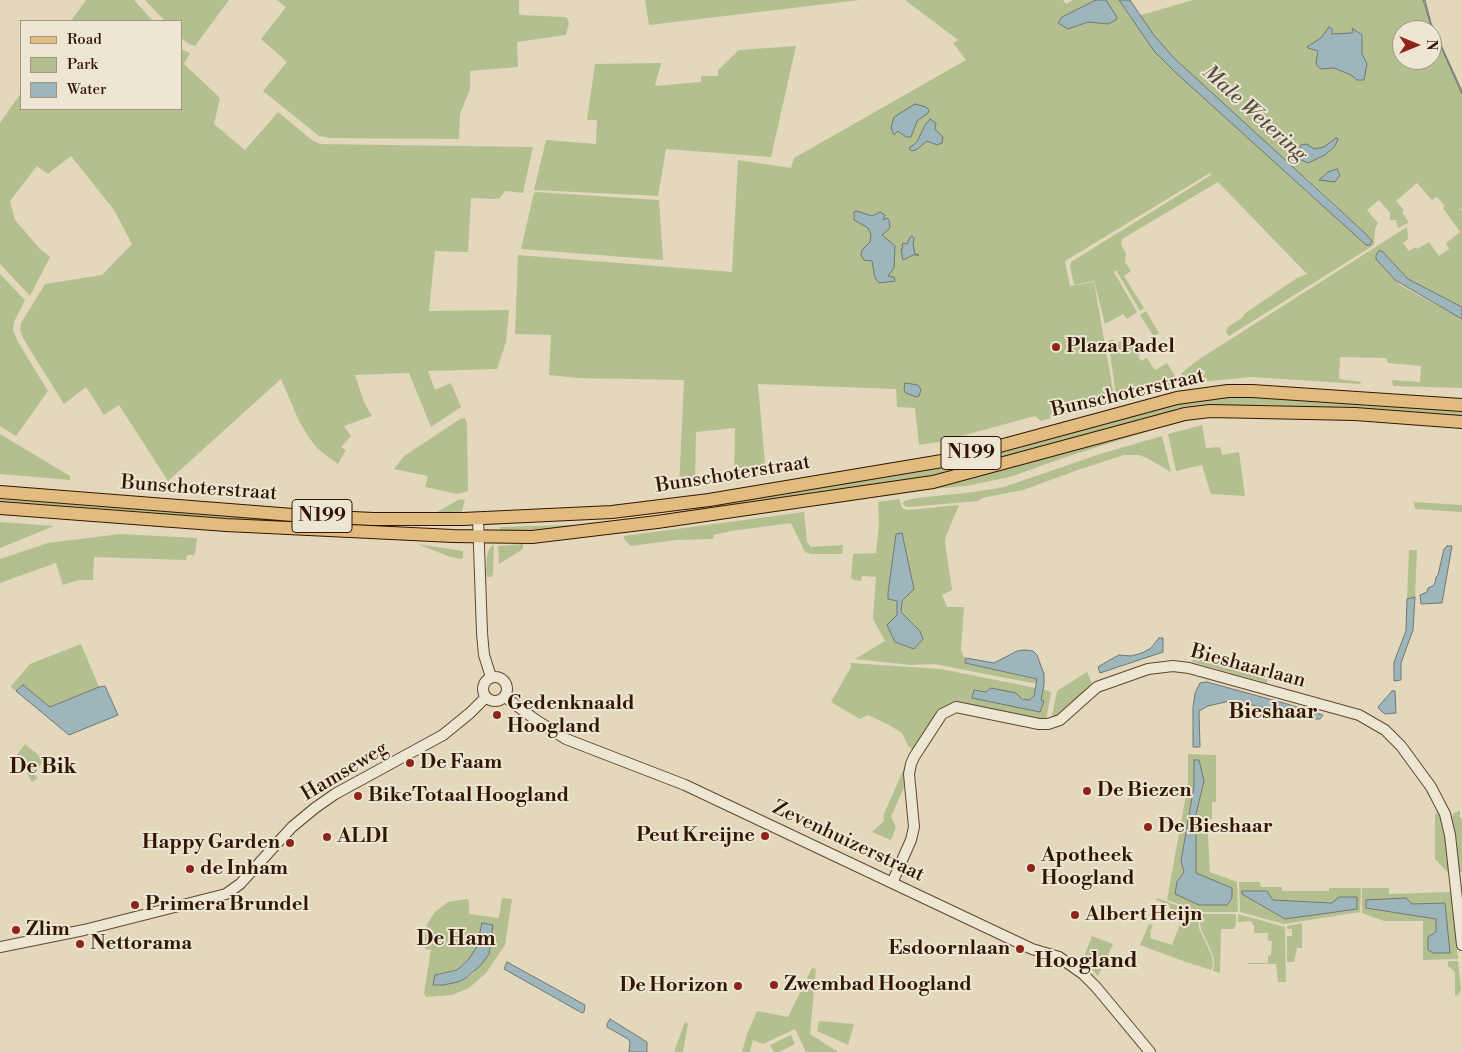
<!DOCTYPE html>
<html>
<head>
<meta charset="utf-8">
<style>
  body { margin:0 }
  #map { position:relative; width:1462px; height:1052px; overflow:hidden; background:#e3d8bb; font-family:"Libre Bodoni",serif }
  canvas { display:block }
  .legend { position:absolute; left:20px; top:20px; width:162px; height:90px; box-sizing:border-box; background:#ede6d3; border:1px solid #a3937f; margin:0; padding:6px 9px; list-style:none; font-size:15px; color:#331600 }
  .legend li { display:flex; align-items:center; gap:10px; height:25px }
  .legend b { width:25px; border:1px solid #a3937f }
  .north { position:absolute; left:1392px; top:20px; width:50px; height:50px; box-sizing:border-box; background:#ede6d3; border:1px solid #a3937f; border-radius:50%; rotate:90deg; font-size:14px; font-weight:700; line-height:20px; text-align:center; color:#331600 }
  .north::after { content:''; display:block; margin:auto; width:18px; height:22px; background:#8f2418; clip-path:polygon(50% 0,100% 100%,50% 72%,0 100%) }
</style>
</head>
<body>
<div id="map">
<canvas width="1462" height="1052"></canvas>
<ul class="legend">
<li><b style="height:6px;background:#e2bc7e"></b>Road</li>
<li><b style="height:14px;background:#b4bf90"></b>Park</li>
<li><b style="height:14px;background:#9cb6bc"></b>Water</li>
</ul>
<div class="north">N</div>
</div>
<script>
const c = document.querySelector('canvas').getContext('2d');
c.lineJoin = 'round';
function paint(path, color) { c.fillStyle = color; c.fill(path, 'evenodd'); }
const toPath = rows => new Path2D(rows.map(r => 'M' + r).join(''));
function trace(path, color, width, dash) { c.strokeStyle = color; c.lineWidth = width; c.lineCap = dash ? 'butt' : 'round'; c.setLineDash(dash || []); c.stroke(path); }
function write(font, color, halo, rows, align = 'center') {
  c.font = font + ' "Libre Bodoni",serif'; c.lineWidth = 4; c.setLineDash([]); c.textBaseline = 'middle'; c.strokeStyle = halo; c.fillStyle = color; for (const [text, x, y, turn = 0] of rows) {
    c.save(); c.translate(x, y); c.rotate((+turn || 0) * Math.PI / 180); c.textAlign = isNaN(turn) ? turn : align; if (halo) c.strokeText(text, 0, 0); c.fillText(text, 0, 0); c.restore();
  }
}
paint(toPath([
  [86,0,134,0,153,21,71,21],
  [145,0,229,0,195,46,189,44,181,38,181,21,165,21],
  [277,0,519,0,519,13,521,15,565,17,567,18,569,23,566,35,517,42,518,67,470,71,470,89,460,114,459,139,330,138,319,136,263,91,287,62,261,39,286,7],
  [645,0,860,0,649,25],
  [905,0,1063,0,1066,4,1073,0,1119,0,1131,18,1193,0,1422,0,1432,30,1402,30,1402,60,1432,60,1432,30,1462,94,1462,209,1460,208,1462,211,1462,307,1408,279,1382,251,1379,251,1376,257,1395,280,1402,286,1462,319,1462,388,1393,386,1392,380,1420,382,1421,366,1388,363,1386,358,1340,357,1339,379,1362,382,1359,384,1252,377,1189,383,1183,381,1181,378,1182,373,1185,370,1198,360,1407,227,1408,239,1403,243,1409,251,1416,247,1417,249,1429,242,1439,256,1449,249,1446,243,1460,232,1443,208,1445,206,1437,197,1432,200,1417,183,1396,201,1404,210,1402,212,1408,221,1408,223,1398,228,1396,220,1390,220,1390,213,1379,200,1367,210,1378,223,1375,229,1374,245,1229,336,1226,332,1228,327,1243,317,1244,314,1297,278,1307,274,1218,182,1122,239,1121,244,1126,254,1125,262,1131,271,1124,276,1144,308,1140,311,1116,270,1114,272,1137,312,1127,319,1123,314,1105,324,1094,281,1074,285,1070,267,1071,262,1211,175,1210,173,1065,261,1070,286,1094,282,1114,396,1116,395,1108,341,1113,339,1115,344,1130,337,1140,354,1138,356,1141,361,1147,358,1155,370,1167,363,1175,376,1175,381,1171,387,1127,397,1041,421,1035,416,939,442,919,445,915,408,897,407,896,389,758,384,766,476,734,480,735,428,696,432,695,486,679,488,684,380,578,378,549,375,551,335,515,334,518,255,732,272,738,160,791,168,794,158,966,60,953,43,958,40],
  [1305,177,1365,233,1370,245,1366,245,1297,182],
  [796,46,771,157,666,149,658,196,534,190,546,140,596,144,597,120,587,120,595,64,661,63,655,86,701,82,701,76,718,76,718,70,739,50],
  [181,49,190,53,184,64,220,98,214,124,245,150,278,112,312,140,320,144,533,147,523,193,505,191,500,198,494,199,471,198,468,252,435,251,429,311,509,310,506,342,497,369,428,371,435,390,451,383,461,407,431,427,409,373,355,375,364,402,372,416,344,426,351,436,341,447,346,450,338,464,318,449,310,439,299,421,281,379,168,481,119,405,104,415,86,387,64,404,24,340,20,330,21,323,45,284,102,275,132,244,114,210,71,156,48,174,37,166,10,201,15,220,40,249,50,257,30,296,0,264,0,123,21,93,21,109,181,109],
  [536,192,659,200,663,260,521,249,534,193],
  [0,274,25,300,14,322,13,330,18,342,48,391,16,436,0,426],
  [1146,311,1159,333,1154,337,1140,315],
  [1262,397,1462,411,1462,418,1267,405,1192,409,932,477,657,516,719,504,854,481,1171,405,1220,398],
  [465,418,467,423,468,491,457,494,425,487,428,476,394,469,404,456,460,419],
  [1170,424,1066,457,1010,477,966,486,921,490],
  [1202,425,1206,448,1220,447,1222,455,1239,452,1245,496,1211,494,1202,465,1176,471,1168,434],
  [0,434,70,476,70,480,0,474],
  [1162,436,1171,472,1147,458,1139,455,1124,455,1078,470,1023,490,982,498,978,501,909,507,905,506,903,504,904,501,917,498,974,492,1004,487,1103,453],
  [0,499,372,525,372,528,0,504],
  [460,499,465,500,461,515,436,516,437,512],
  [899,499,902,508,907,510,959,505,946,536,945,542,952,590,942,595,947,607,964,607,961,649,963,656,966,658,965,663,1037,679,1037,684,934,664,911,665,855,659,885,641,873,619,876,577,862,576,861,581,854,580,851,578,853,554,876,553,879,524,878,502],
  [902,533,913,589,902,601,901,612,915,625,914,649,895,642,887,625,897,615,898,600,888,593,896,534],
  [1414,502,1462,505,1462,512,1415,509],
  [804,512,807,542,811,547,843,545,842,554,811,554,805,552,791,523,731,531,714,535,713,539,676,540,631,546,624,539,624,536],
  [0,522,54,526,0,548],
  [570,525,572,527,500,534,500,527],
  [120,534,197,538,195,553,194,555,187,555,186,560,94,557,93,580,79,580,63,585,56,563,0,583,0,559,48,543],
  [417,544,463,551,463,558,460,559,448,556],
  [494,544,493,574,491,577,487,577,486,572,487,556,489,549],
  [523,544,523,549,499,564,498,546],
  [1409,550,1417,550,1415,597,1407,599],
  [81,644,99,687,50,707,21,686,16,691,12,688,11,686,30,664],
  [1194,656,1267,675,1267,683,1192,662],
  [851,663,941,669,1036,688,1035,696,1029,700,991,688,1040,712,1044,702,1041,700,1043,689,1051,692,1046,721,1024,718,968,704,950,704,913,750,908,746,902,733,889,725,868,715,860,719,831,702,848,672,850,670],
  [1087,672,1094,688,1051,720,1057,691],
  [25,744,44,760,34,774,38,778,32,782,17,755],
  [1188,754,1216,755,1216,802,1212,802,1212,819,1207,820,1210,872,1237,882,1238,912,1200,912,1167,900,1188,784],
  [1194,760,1199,760,1204,781,1196,814,1196,873,1227,905,1199,905,1177,882,1184,872,1181,861,1194,786],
  [905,766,908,767,908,778,891,817,896,827,891,840,872,832,884,821,884,814],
  [1460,810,1460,818,1462,818,1462,872,1458,872,1451,821,1453,814],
  [1440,813,1443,822,1450,875,1435,859,1435,814],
  [1239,882,1260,882,1261,887,1282,887,1282,891,1329,891,1329,888,1361,888,1360,912,1284,924,1240,912],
  [1242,891,1267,891,1273,900,1332,903,1357,897,1356,909,1285,919,1242,894],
  [1362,888,1389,888,1389,894,1451,892,1458,959,1423,960,1423,921,1384,921,1362,913],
  [1445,903,1449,950,1436,932,1436,919,1366,908,1412,904],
  [502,898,512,899,505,945,486,973,469,988,452,995,426,997,424,993,431,950,425,949,425,934,427,924,435,912,448,902,467,899,469,901,469,914,499,918],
  [482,923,474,973,466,978,435,975,457,970,469,959,477,946],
  [1157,898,1197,913,1199,928,1212,956,1213,966,1211,970,1183,961,1140,945,1149,924,1153,925,1150,932,1151,933,1150,938,1172,945,1182,919,1170,914,1171,910,1169,905,1156,900],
  [1199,914,1236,914,1236,924,1234,929,1221,929,1220,973,1213,971,1214,963,1213,955,1201,929],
  [1238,914,1285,927,1286,982,1278,982,1276,964,1248,964,1248,963,1268,963,1268,956,1271,955,1272,941,1268,941,1268,933,1254,933,1254,925,1252,924,1252,921,1238,922],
  [1302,923,1302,948,1297,948,1294,962,1287,962,1287,936,1292,936,1292,929,1287,929,1287,926],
  [1092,936,1113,944,1098,976,1083,959],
  [1448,961,1458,961,1461,989,1459,994,1455,996,1455,972,1448,966],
  [812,968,816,969,810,1034,838,1052,806,1052,795,1029,763,1044,753,1040,750,1052,742,1052,747,1034,757,1011,788,1017],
  [819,1021,854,1024,848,1045,817,1031],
  [685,1022,688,1024,683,1052,674,1052],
  [791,1035,795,1044,779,1052,774,1052,770,1045]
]), '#b4bf90');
const water = toPath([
  [1096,0,1106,0,1117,17,1116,20,1108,24,1088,22,1068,29,1058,23,1062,17,1096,0],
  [1119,0,1130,0,1153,34,1174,58,1365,233,1372,241,1370,245,1366,245,1175,72,1154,51,1119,0],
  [1423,0,1425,0,1431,23,1462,91,1462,94,1430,23,1423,0],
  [1329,27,1332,29,1332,34,1351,33,1353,32,1352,28,1362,35,1362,54,1367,64,1364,80,1357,80,1351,75,1334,68,1321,69,1318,67,1316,63,1318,51,1308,48,1307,47,1321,38,1329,27],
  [915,104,926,107,929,110,928,113,917,121,911,137,906,137,898,131,894,135,891,128,894,117,915,104],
  [930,119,936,123,935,129,943,137,942,143,937,145,927,141,916,150,911,151,909,148,917,142,925,125,930,119],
  [1336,138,1338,139,1335,146,1325,155,1308,163,1301,160,1297,153,1301,145,1307,144,1314,149,1324,147,1336,138],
  [1337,169,1340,175,1335,182,1319,180,1328,172,1337,169],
  [856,211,872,216,880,212,885,215,883,220,887,218,889,220,890,228,882,235,895,246,894,268,888,276,894,277,895,281,879,283,875,278,872,261,864,260,861,255,862,250,870,242,871,234,868,228,854,220,854,212,856,211],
  [912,236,914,238,913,244,915,254,919,255,913,255,903,260,901,249,903,248,902,246,903,243,907,244,910,237,912,236],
  [1379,251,1382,251,1408,279,1462,307,1462,319,1395,280,1376,259,1376,255,1379,251],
  [905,383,918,385,921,390,919,396,916,397,906,393,904,390,905,383],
  [902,533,914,589,902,601,901,612,920,631,923,639,914,649,895,642,887,625,897,615,897,601,888,599,888,593,896,534,902,533],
  [1447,546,1452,546,1442,603,1421,604,1420,595,1427,592,1428,588,1433,586,1435,583,1436,577,1438,575,1444,549,1447,546],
  [1415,597,1413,630,1401,663,1401,680,1394,681,1394,662,1406,631,1407,599,1415,597],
  [1159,638,1163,638,1163,652,1100,673,1098,667,1108,661,1119,655,1131,656,1142,653,1151,648,1159,638],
  [1024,650,1033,651,1037,655,1044,674,1044,685,1041,700,1044,701,1040,712,972,698,974,690,986,692,991,688,1016,693,1022,699,1029,700,1034,696,1037,679,965,663,966,658,994,663,1017,651,1024,650],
  [1207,682,1287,704,1323,715,1320,719,1290,718,1287,718,1284,712,1238,702,1230,701,1208,706,1199,711,1200,747,1193,747,1193,708,1195,693,1200,683,1207,682],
  [23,685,50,707,99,687,105,686,118,715,69,735,16,691,23,685],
  [1392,691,1395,691,1396,713,1385,714,1380,710,1378,707,1392,691],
  [1194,760,1199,760,1204,781,1196,814,1196,873,1232,888,1232,898,1227,905,1199,905,1175,894,1177,882,1184,872,1181,861,1194,786,1194,760],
  [1242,891,1267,891,1273,900,1332,903,1339,897,1357,897,1357,909,1285,919,1242,894,1242,891],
  [1406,898,1412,904,1445,903,1450,953,1433,953,1428,950,1428,937,1436,932,1436,919,1366,908,1366,900,1406,898],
  [482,923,493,925,489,954,481,965,466,978,458,982,443,985,433,985,435,975,457,970,469,959,477,946,482,923],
  [507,962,585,1005,584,1012,582,1013,504,969,507,962],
  [610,1019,647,1042,647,1052,629,1052,630,1042,628,1039,607,1027,607,1024,610,1019]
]);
paint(water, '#9cb6bc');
trace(water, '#727671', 1);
const tertiary = toPath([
  [478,518,482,633,484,655,491,677],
  '483 689a12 12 0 1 1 24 0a12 12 0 1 1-24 0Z',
  [505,697,536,720,566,739,685,785,1032,949,1059,957,1083,974,1096,987,1150,1052],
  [892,883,911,840,914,827,909,774,911,764,914,757,942,714,956,707,1039,724,1048,724,1060,720,1097,687,1148,669,1173,666,1189,668,1359,715,1385,730,1401,746,1431,787,1445,814,1450,835,1462,945],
  [0,947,84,930,226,894,240,884,292,827,315,808,335,794,443,735,470,713,486,697]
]);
const primary = toPath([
  [0,492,293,515,373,519,463,519,612,512,709,500,948,460,1177,398,1228,391,1252,391,1462,405],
  [0,508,226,525,453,536,532,537,657,522,933,482,1185,414,1210,411,1355,414,1462,422]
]);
trace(tertiary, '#5f462f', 12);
trace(primary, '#331600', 14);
trace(tertiary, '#ede6d3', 10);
trace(primary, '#e2bc7e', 12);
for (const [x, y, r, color] of [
  [1056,347,5,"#8f2418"],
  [497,715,5,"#8f2418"],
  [410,763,5,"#8f2418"],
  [1087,791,5,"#8f2418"],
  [358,796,5,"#8f2418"],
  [1148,827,5,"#8f2418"],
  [765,836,5,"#8f2418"],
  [327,837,5,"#8f2418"],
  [290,843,5,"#8f2418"],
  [1031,868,5,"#8f2418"],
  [190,869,5,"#8f2418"],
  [135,905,5,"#8f2418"],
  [1075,915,5,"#8f2418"],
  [16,930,5,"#8f2418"],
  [80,944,5,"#8f2418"],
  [1020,949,5,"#8f2418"],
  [774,985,5,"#8f2418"],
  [738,986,5,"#8f2418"]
]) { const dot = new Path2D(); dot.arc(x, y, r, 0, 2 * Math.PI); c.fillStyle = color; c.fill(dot); trace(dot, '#ede6d3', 2); }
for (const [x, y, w] of [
  [971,453,60],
  [322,516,60]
]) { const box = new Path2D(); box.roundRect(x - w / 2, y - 16.5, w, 33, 4); c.fillStyle = '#ede6d3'; c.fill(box); trace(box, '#331600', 1); }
write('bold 19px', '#331600', null, [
  ["N199",971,453],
  ["N199",322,516]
]);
write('bold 20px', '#331600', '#ede6d3', [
  ["Plaza Padel",1066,347],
  ["Gedenknaald",507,704],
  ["Hoogland",507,727],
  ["De Faam",420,763],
  ["De Biezen",1097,791],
  ["BikeTotaal Hoogland",368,796],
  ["De Bieshaar",1158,827],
  ["Peut Kreijne",755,836,"right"],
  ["ALDI",337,837],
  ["Happy Garden",280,843,"right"],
  ["Apotheek",1041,856],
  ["Hoogland",1041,879],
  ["de Inham",200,869],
  ["Primera Brundel",145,905],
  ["Albert Heijn",1085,915],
  ["Zlim",26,930],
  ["Nettorama",90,944],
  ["Esdoornlaan",1010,949,"right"],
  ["Zwembad Hoogland",784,985],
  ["De Horizon",728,986,"right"]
], 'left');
write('20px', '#331600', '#ede6d3', [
  ["Bunschoterstraat",1128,394,-13],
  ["Bunschoterstraat",733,475,-9],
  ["Bunschoterstraat",199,489,4],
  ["Bieshaarlaan",1248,667,15],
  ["Hamseweg",345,772,-31],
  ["Zevenhuizerstraat",848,842,25]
]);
write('italic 21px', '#584e42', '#ede6d3', [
  ["Male Wetering",1254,114,42]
]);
write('bold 21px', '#331600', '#ede6d3', [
  ["Bieshaar",1273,713],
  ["De Bik",43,768],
  ["De Ham",456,940]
]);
write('bold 22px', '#331600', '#ede6d3', [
  ["Hoogland",1086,962]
]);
</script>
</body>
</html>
